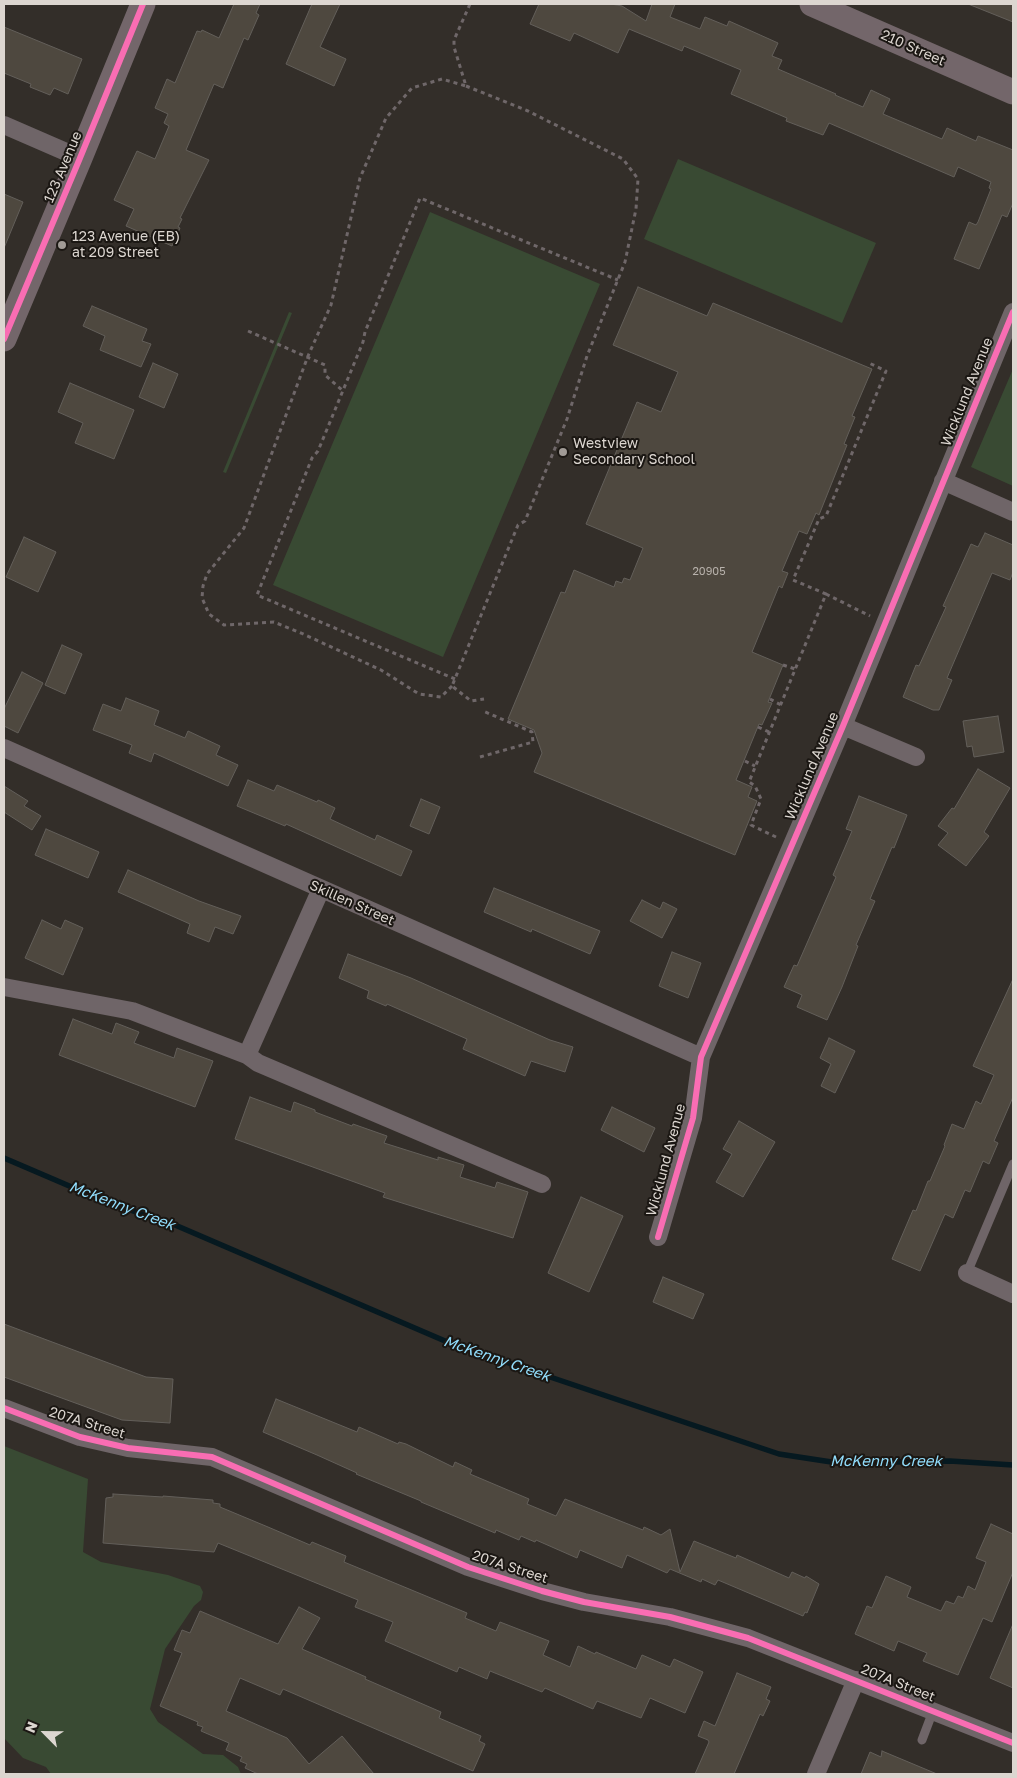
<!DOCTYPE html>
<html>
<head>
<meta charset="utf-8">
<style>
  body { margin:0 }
  #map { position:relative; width:1017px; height:1778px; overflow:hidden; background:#332e29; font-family:"Golos Text",sans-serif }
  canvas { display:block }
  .frame { position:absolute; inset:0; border:5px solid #dcd6d0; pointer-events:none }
  .north { position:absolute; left:20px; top:1708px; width:50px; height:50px; -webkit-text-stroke:4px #1b1713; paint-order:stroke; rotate:293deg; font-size:14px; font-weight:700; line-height:20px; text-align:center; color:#dcd6d0 }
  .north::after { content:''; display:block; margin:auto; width:18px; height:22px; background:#dcd6d0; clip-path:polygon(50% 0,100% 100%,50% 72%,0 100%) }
</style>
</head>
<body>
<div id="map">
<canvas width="1017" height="1778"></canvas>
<div class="frame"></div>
<div class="north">N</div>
</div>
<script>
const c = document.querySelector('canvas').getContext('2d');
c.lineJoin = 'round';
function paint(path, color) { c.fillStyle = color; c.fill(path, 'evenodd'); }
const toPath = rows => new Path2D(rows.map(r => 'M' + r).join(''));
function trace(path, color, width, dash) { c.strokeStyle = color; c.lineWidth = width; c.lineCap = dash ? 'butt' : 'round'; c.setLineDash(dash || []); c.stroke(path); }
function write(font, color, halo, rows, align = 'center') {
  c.font = font + ' "Golos Text",sans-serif'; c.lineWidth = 4; c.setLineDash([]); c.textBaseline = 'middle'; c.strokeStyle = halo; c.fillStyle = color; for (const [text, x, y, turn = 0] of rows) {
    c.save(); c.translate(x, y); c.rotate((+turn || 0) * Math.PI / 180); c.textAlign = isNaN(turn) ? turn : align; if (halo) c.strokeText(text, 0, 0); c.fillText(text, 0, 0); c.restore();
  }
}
paint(toPath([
  [678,159,876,243,842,323,644,239],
  [430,212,600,284,443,657,273,585],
  [289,312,292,313,226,473,223,472],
  [1013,369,1013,486,971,467],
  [4,1446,88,1479,83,1552,101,1562,168,1575,200,1586,203,1592,201,1600,194,1606,165,1649,150,1709,158,1722,203,1754,223,1755,238,1767,241,1774,51,1774,46,1767,23,1758,4,1738]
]), '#394a33');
trace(toPath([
  [4,1158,109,1203,175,1225,452,1344,779,1454,838,1463,950,1461,1013,1465]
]), '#061920', 5.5);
const building = toPath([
  [234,4,260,4,256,13,259,15,248,40,244,38,223,88,214,84,186,150,209,160,180,218,182,219,178,227,180,228,172,246,126,226,134,209,114,200,137,151,155,159,169,126,164,123,168,114,155,108,167,79,175,83,197,31,201,32,202,30,219,38,234,4],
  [312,4,340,4,320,47,346,59,334,86,286,64,312,4],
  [539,4,611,4,622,6,646,21,652,4,675,4,670,17,700,29,705,17,727,26,729,21,778,43,772,56,782,60,778,69,836,94,835,95,863,107,871,90,890,99,883,114,942,139,947,128,976,141,978,136,1013,150,1013,203,1007,217,1002,215,979,269,954,259,969,222,976,225,978,222,991,189,989,188,991,182,958,167,954,177,829,123,823,135,786,121,787,118,731,94,741,70,684,46,682,51,629,29,618,53,574,33,570,41,530,24,539,4],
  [969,4,1013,4,1013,22,968,4,969,4],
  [4,27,82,59,68,94,54,88,50,95,30,87,31,84,4,73,4,27],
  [4,194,23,202,4,248,4,194],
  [638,287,707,316,713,303,872,369,852,416,855,417,844,444,847,445,819,515,816,513,807,534,799,531,782,571,788,573,782,588,779,586,752,652,783,665,768,702,772,703,762,725,759,724,736,780,752,787,748,797,757,801,735,855,534,772,542,753,534,730,508,719,561,592,565,593,574,570,614,587,616,581,622,583,624,578,630,580,643,548,586,524,637,402,661,412,678,372,613,345,638,287],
  [92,306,147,329,142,341,151,344,141,367,100,350,105,336,83,326,92,306],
  [153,363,178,374,164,408,139,397,153,363],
  [70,383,134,410,114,459,75,443,83,423,58,412,70,383],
  [985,533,1013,545,1013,572,1010,580,992,573,947,678,952,680,939,710,933,710,903,697,916,665,919,666,946,607,943,606,971,544,978,547,985,533],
  [24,537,56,552,38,592,6,577,24,537],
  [62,645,82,654,65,694,45,685,62,645],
  [22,672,43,683,18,733,4,726,4,709,22,672],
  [126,698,159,711,154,725,185,738,188,731,220,746,216,755,238,765,228,786,154,753,151,762,129,753,132,745,93,730,103,704,121,711,126,698],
  [998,716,1004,752,974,757,972,746,967,747,963,721,998,716],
  [978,769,1010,788,984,832,989,836,966,866,938,845,948,833,938,826,952,808,954,809,978,769],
  [248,780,274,791,277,785,317,802,318,800,335,808,330,819,375,840,377,835,412,851,401,876,286,824,285,826,237,806,248,780],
  [4,786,28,801,24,806,41,816,32,830,4,812,4,786],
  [859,796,907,815,894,848,892,847,870,899,875,901,856,945,858,946,842,987,827,1020,797,1007,802,995,784,987,794,965,797,966,836,877,833,875,852,831,846,829,859,796],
  [421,799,440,807,429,834,410,826,421,799],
  [46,829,99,852,88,878,35,855,46,829],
  [128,870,199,901,241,916,233,934,215,927,209,942,187,933,190,924,118,892,128,870],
  [494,888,600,931,590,954,532,929,531,932,484,912,494,888],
  [642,900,660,909,663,902,677,909,662,938,630,921,642,900],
  [42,920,61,929,65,920,83,928,63,975,25,958,42,920],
  [672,952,701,963,688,998,659,986,672,952],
  [348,954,411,978,550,1040,573,1047,565,1072,531,1061,525,1076,463,1049,467,1039,387,1004,386,1006,367,998,369,991,339,978,348,954],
  [1013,979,1013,1097,994,1141,998,1143,989,1164,983,1161,970,1192,965,1190,953,1218,945,1214,920,1271,892,1259,913,1210,916,1211,928,1181,930,1181,945,1146,944,1145,952,1124,964,1129,976,1101,981,1104,994,1075,973,1066,1013,979],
  [73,1019,112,1034,116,1023,139,1032,134,1043,174,1058,177,1048,213,1061,195,1107,59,1055,73,1019],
  [829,1038,855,1051,835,1093,821,1086,831,1064,820,1058,829,1038],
  [250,1097,291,1112,294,1102,315,1110,315,1112,352,1126,353,1124,387,1136,384,1143,438,1160,438,1157,464,1165,460,1177,495,1188,497,1182,528,1192,513,1238,383,1197,385,1193,235,1139,250,1097],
  [612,1107,655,1128,644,1152,601,1130,612,1107],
  [739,1121,775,1142,743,1197,716,1182,732,1154,723,1149,739,1121],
  [581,1197,623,1216,589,1292,548,1273,581,1197],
  [663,1277,704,1294,693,1319,653,1302,663,1277],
  [4,1324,146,1377,173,1379,170,1423,122,1420,4,1377,4,1324],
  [276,1399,357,1432,359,1427,398,1444,399,1442,406,1444,453,1467,455,1462,472,1470,470,1474,529,1499,527,1504,556,1516,565,1499,643,1530,644,1527,661,1535,670,1529,680,1572,694,1541,736,1558,737,1555,789,1578,792,1572,805,1578,806,1576,819,1584,807,1613,805,1612,803,1616,718,1580,715,1585,702,1579,701,1582,670,1569,667,1573,627,1555,622,1568,580,1550,577,1558,536,1540,535,1542,521,1536,519,1540,496,1530,495,1533,421,1502,421,1501,356,1474,357,1473,317,1455,263,1432,276,1399],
  [113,1494,163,1497,163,1496,213,1500,213,1503,220,1504,220,1507,268,1527,310,1545,312,1542,346,1556,344,1562,467,1613,465,1618,496,1631,500,1622,549,1641,543,1655,570,1667,578,1646,595,1654,596,1652,636,1669,642,1655,670,1667,674,1659,703,1672,685,1713,650,1698,641,1718,597,1701,593,1709,545,1688,542,1692,490,1671,487,1679,459,1667,457,1672,385,1641,393,1622,355,1607,358,1600,218,1543,214,1552,103,1543,106,1498,113,1497,113,1494],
  [991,1524,1013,1534,1013,1572,992,1622,983,1618,958,1675,923,1661,927,1653,898,1641,894,1651,855,1634,867,1606,872,1608,886,1576,911,1587,907,1597,941,1611,946,1601,954,1604,958,1596,963,1598,968,1586,975,1590,986,1562,976,1558,991,1524],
  [299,1607,320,1618,302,1649,366,1677,365,1679,441,1712,439,1718,481,1736,479,1741,485,1744,473,1771,283,1689,280,1695,240,1678,226,1711,287,1738,309,1764,342,1736,374,1774,258,1774,245,1768,247,1764,240,1761,242,1757,226,1750,229,1743,201,1731,203,1727,197,1725,198,1722,160,1706,182,1653,174,1650,182,1630,190,1633,200,1611,278,1644,299,1607],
  [1013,1624,1013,1688,990,1678,1013,1624],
  [737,1673,771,1687,766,1699,770,1701,763,1716,760,1714,734,1774,695,1774,709,1742,708,1740,698,1736,704,1721,715,1726,737,1673],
  [882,1751,937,1774,861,1774,870,1752,881,1757,882,1751]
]);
paint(building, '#4e483f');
trace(building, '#635f5a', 1);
trace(toPath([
  [466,86,528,111,623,159,638,179,636,209,625,262,587,356,567,419,525,521,518,525,452,686,471,701,484,699],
  [248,331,325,365,325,375,342,390],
  [826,594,870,616],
  [783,665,795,669],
  [455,679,257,595,312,458,318,451,363,342,365,332,420,198,618,280],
  [452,686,441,697,419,694,381,670,301,633,274,622,224,625,209,614,202,598,203,586,207,574,244,528,308,356,331,305,360,178,386,118,412,88,442,79,466,86,454,47,454,40,470,4],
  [770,699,781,705],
  [758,727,769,732],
  [480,757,533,742,532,732,483,711],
  [745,761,755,766],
  [776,837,751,825,761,799,755,786,749,782,826,594,793,580,819,519,826,516,886,371,869,363]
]), '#6f6769', 3, [4, 4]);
trace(toPath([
  [967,1273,1013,1164],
  [922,1740,933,1711]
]), '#6f6568', 9);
trace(toPath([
  [4,125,80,158],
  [943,481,1013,512],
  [843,726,916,757],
  [4,748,701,1057],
  [4,987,132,1011,247,1055,258,1063,542,1184],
  [247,1055,321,889],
  [658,1237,693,1118,701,1057,843,726,1013,312],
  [967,1273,1013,1294],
  [4,1408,80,1437,102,1442,128,1448,212,1457,468,1567,542,1591,584,1602,670,1617,748,1638,1013,1743],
  [816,1774,856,1680]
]), '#6f6568', 18);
trace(toPath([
  [812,4,1013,92],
  [4,339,80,158,143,4]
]), '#73666a', 25);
trace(toPath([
  [4,339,80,158,143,4],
  [658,1237,693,1118,701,1057,843,726,1013,312],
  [4,1408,80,1437,102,1442,128,1448,212,1457,468,1567,542,1591,584,1602,670,1617,748,1638,1013,1743]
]), '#f96db3', 6);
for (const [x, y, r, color] of [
  [62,245,5,"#a19b96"],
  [563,452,5,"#a19b96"]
]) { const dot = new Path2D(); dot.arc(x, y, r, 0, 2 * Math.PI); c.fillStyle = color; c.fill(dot); trace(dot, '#1b1713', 2); }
write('11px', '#b8b2ac', null, [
  ["20905",709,572]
]);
write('14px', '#dcd6d0', '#1b1713', [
  ["210 Street",913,48,24],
  ["123 Avenue",63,167,-67],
  ["Wicklund Avenue",967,392,-68],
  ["Wicklund Avenue",812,766,-67],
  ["Skillen Street",352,903,24],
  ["Wicklund Avenue",666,1160,-75],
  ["207A Street",87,1423,17],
  ["207A Street",510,1567,18],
  ["207A Street",898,1683,22]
]);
write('14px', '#dcd6d0', '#1b1713', [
  ["123 Avenue (EB)",72,237],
  ["at 209 Street",72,253],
  ["Westview",573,444],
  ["Secondary School",573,460]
], 'left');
write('italic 15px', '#91ddfc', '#1b1713', [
  ["McKenny Creek",122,1206,21],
  ["McKenny Creek",497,1359,19],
  ["McKenny Creek",886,1461]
]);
</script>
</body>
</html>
